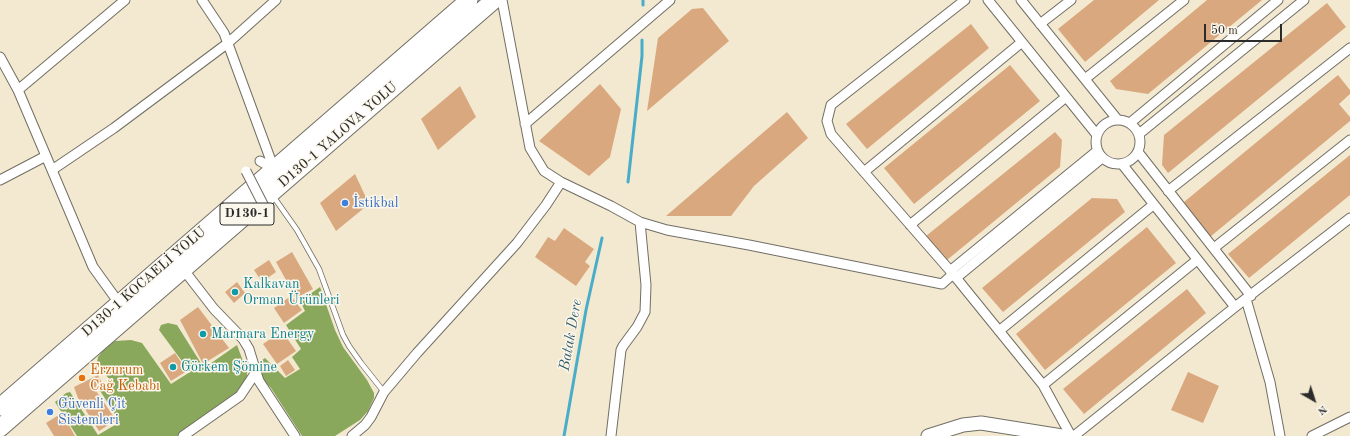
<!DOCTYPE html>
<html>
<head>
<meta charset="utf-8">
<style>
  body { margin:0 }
  #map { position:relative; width:1350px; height:436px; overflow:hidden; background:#f3e9d0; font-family:"Old Standard TT",serif }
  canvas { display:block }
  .north { position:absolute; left:1294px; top:380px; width:40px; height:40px; -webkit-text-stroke:3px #fbf7ec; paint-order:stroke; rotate:141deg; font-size:11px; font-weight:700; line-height:16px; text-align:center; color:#2b2b2b }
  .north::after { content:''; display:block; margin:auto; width:14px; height:18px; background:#2b2b2b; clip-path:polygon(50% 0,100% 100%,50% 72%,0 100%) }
  .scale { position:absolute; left:1204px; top:24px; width:78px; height:18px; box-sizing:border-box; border:2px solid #2b2b2b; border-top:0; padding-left:5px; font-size:12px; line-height:14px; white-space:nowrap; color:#2b2b2b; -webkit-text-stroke:3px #fbf7ec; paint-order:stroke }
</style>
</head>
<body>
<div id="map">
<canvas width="1350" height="436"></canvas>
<div class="north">N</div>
<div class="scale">50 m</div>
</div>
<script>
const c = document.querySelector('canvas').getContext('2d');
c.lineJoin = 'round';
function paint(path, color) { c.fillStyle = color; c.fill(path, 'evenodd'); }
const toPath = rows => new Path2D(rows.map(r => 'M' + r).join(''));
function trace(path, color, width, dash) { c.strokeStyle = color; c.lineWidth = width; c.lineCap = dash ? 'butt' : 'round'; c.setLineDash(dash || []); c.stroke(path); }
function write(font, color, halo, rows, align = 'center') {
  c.font = font + ' "Old Standard TT",serif'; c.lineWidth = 3; c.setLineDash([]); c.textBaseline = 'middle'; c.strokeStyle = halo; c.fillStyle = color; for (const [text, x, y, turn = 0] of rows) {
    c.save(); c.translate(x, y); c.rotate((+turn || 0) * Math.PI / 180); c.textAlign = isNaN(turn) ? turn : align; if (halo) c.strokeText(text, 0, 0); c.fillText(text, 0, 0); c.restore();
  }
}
paint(toPath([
  [320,287,335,330,343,347,367,380,374,393,374,398,368,411,360,420,335,436,302,436,271,388,263,380,258,363,265,358,285,378,300,369,292,357,301,349,286,325,305,311,300,301],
  [168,323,177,325,204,368,237,345,247,372,247,379,244,387,226,403,177,436,77,436,55,402,66,393,70,392,98,435,120,422,99,389,111,382,97,362,98,357,105,348,115,341,131,340,142,343,171,384,190,372,159,330,161,325]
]), '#8aa85b');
trace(toPath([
  [643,0,643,5],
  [628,182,642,56,642,40],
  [564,436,586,310,602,238]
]), '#49adc9', 3);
paint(toPath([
  [1094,0,1159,0,1085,62,1058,29],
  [1207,0,1262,0,1148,94,1116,89,1110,81],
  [1327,3,1346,27,1168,173,1162,165,1164,135],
  [703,8,729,41,647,111,658,38,692,9],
  [971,24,989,48,867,149,846,124],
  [1010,65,1040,101,914,204,884,168],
  [1338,75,1350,90,1350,94,1339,104,1350,117,1350,121,1210,237,1184,202],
  [600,84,621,109,610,157,589,176,539,141],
  [460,86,476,117,438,150,421,119],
  [787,112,808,138,754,186,731,216,666,216],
  [1055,132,1062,140,1060,167,947,260,926,236],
  [1350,155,1350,195,1249,278,1228,254],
  [355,174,369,204,336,231,320,203],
  [1092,198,1117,199,1125,212,1003,312,982,288],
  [1147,227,1176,263,1045,370,1016,334],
  [564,228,594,249,585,262,590,266,576,286,535,257,548,237,555,241],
  [292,252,313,289,296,298,276,262],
  [269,260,276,272,262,282,254,270],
  [237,282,245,293,234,303,225,292],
  [1187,289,1206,313,1084,414,1063,389],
  [291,296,302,310,284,323,274,308],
  [198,307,229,348,203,364,180,320],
  [282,331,296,351,277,364,263,344],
  [175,353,187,371,171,381,160,363],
  [288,360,295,370,286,376,280,366],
  [1188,372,1219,386,1203,423,1171,410],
  [98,375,102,383,94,388,116,420,99,431,78,398,74,387],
  [62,413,75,436,54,436,46,423]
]), '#d9a87f');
const lane = toPath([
  [273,196,297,230,319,269,343,335,349,346,361,363,384,392]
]);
const street = toPath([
  [202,0,224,33,274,169],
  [502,0,530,148,544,171,561,182,611,206,640,222,667,230,749,245,942,284,953,274],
  [965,0,831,105,827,121,831,134,953,274,1043,385,1071,436],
  [988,0,1097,135],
  [1021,0,1117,119],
  [1040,24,1071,0],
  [0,57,18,90,46,156,0,180],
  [1085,79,1184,0],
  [18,90,125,0],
  '1096 142a22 22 0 1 1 44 0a22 22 0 1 1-44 0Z',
  [1130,123,1278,0],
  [525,124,670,0],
  [1139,134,1304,0],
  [1138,152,1251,296],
  [46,156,93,267,119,303],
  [260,161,274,169],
  [1122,164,1235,307],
  [52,170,114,128,228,43,276,0],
  [864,172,1022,42],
  [1168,191,1350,48],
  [910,225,1066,97],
  [1214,248,1350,140],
  [183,269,214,309,243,339,249,349,256,372,259,381,295,436],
  [950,271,1097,151],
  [956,278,1102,158],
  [1246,299,1270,382,1280,436],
  [999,331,1153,205],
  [1043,385,1197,260],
  [183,436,240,396,256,372],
  [352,436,365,425,371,417,384,392,417,353,517,243,546,205,561,182],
  [611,436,621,350,623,346,637,327,645,312,646,285,640,222],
  [1074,436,1235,307,1350,218],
  [1312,436,1350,417]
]);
const secondary = toPath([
  [928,436,963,425,981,423,1062,436]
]);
const highway = toPath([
  [0,407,469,0],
  [0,428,494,0]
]);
trace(lane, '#716e65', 6);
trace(street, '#716e65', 11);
trace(secondary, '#716e65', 15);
trace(highway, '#716e65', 19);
trace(lane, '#fff', 4.5);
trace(street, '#fff', 9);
trace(secondary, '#fff', 13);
trace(highway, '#fff', 17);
const streetBridge = toPath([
  [246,171,268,214]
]);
trace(streetBridge, '#716e65', 11, []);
trace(streetBridge, '#fff', 9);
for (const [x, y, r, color] of [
  [345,203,4,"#3f7fe0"],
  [235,292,4,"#0f9aa8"],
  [203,334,4,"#0f9aa8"],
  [173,367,4,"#0f9aa8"],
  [82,378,4,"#e8710a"],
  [50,412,4,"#3f7fe0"]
]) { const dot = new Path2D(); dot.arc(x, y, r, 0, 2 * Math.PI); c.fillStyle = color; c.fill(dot); trace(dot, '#fbf7ec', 1.5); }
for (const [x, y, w] of [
  [247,214,54]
]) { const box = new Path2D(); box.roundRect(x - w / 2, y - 11, w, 22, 3); c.fillStyle = '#fbf7ec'; c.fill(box); trace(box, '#2b2b2b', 1); }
write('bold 13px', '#2b2b2b', null, [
  ["D130-1",247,214]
]);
write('14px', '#2b2b2b', '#fbf7ec', [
  ["D130-1 YALOVA YOLU",338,135,-41],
  ["D130-1 KOCAELİ YOLU",144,282,-41]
]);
write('14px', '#366cbe', '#fbf7ec', [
  ["İstikbal",353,203],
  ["Güvenli Çit",58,404],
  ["Sistemleri",58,420]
], 'left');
write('14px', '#0d838f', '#fbf7ec', [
  ["Kalkavan",243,284],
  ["Orman Ürünleri",243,300],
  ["Marmara Energy",211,334],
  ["Görkem Şömine",181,367]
], 'left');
write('14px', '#c56008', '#fbf7ec', [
  ["Erzurum",90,370],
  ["Cağ Kebabı",90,386]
], 'left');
write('italic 15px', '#375f6a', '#fbf7ec', [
  ["Batak Dere",571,335,-80]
]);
</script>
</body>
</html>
